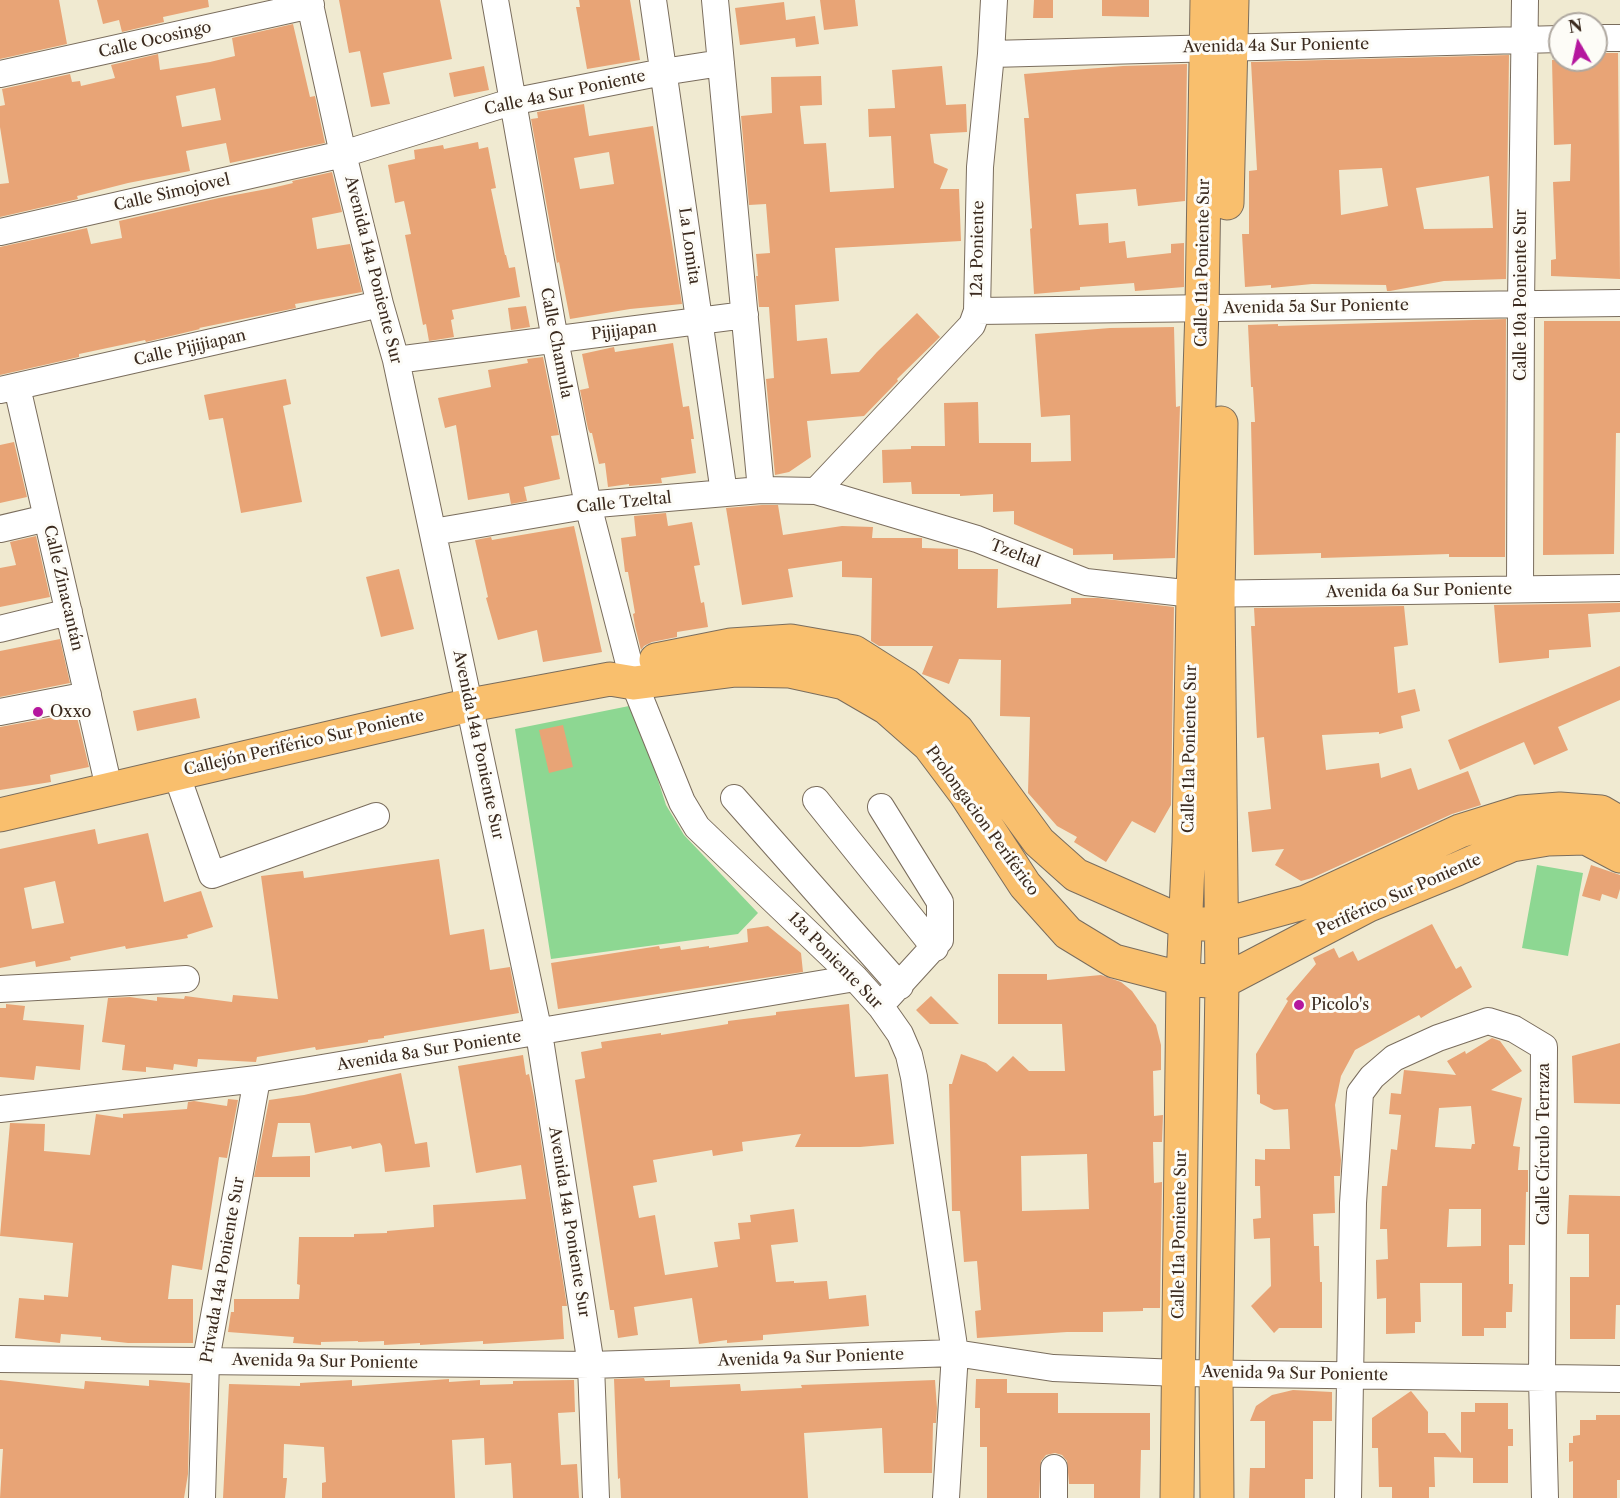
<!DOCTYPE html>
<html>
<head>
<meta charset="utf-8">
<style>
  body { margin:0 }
  #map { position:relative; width:1620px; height:1498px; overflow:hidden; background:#f0ead1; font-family:"Libre Caslon Text",serif }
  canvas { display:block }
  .north { position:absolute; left:1548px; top:12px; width:60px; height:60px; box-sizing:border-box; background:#fdfcf7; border:2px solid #afa8a0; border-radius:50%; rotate:351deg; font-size:16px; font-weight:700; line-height:24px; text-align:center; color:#3b2a1e }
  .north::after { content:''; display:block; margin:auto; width:21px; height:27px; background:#b5179e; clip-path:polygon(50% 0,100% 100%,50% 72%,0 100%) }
</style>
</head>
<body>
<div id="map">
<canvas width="1620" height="1498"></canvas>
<div class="north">N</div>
</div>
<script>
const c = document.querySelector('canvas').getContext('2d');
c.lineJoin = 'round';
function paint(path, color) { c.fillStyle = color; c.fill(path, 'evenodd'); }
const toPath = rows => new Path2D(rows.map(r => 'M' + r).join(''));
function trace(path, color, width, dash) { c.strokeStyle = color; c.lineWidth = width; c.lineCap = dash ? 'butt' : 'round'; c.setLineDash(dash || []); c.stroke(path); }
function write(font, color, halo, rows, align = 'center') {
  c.font = font + ' "Libre Caslon Text",serif'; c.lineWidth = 6; c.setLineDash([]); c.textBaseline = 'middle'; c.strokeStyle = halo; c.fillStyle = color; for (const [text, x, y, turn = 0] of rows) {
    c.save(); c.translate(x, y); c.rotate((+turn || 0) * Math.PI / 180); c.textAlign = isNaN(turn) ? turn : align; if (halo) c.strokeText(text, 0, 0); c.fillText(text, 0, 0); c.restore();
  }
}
paint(toPath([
  [634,705,666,805,684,835,758,913,738,934,551,959,515,729],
  [1537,865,1583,873,1568,956,1522,948]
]), '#8dd792');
paint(toPath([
  [0,0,59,0,67,44,0,59],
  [97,0,208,0,209,7,163,17,164,22,122,32,119,20,103,24],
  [339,0,440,0,452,59,383,73,390,104,371,107,360,51,349,53],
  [579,0,630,0,640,60,587,69,576,7,580,7],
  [820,0,855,0,858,26,824,30],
  [1034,0,1053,0,1053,18,1033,18],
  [1102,0,1149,0,1149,17,1102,16],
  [784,2,786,20,815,16,819,44,796,47,795,38,740,45,735,8],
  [293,24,310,97,315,96,325,143,230,163,226,143,186,151,190,171,128,183,77,196,78,199,0,217,0,184,9,183,0,127,0,106,5,105,2,89,70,74,72,82,80,81,81,86,115,78,111,65,158,54,160,70,210,62,235,56,232,38],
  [215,88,221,120,182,127,176,96],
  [1599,53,1618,53,1620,279,1551,276,1551,260,1556,259,1553,182,1570,181,1571,144,1554,145,1552,60,1600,60],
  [1509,55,1506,279,1444,281,1390,291,1387,291,1386,285,1312,284,1271,288,1271,285,1245,287,1242,234,1249,234,1249,171,1257,170,1251,62],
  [1382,168,1388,206,1341,215,1339,170],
  [1489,176,1493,228,1424,229,1416,188],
  [1187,64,1185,201,1138,206,1136,189,1076,194,1079,225,1108,223,1109,243,1125,241,1127,258,1171,253,1171,244,1184,243,1184,287,1135,291,1134,283,1080,287,1080,290,1034,294,1030,229,1032,228,1024,118,1029,118,1024,74,1123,66],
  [484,66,489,90,454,97,449,73],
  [942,66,946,105,966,104,967,132,930,134,934,163,948,169,940,189,959,189,961,241,835,248,839,301,795,305,797,341,827,338,831,374,859,372,877,352,917,313,940,337,897,379,898,381,864,416,807,421,811,457,789,472,775,475,766,379,774,378,769,307,759,307,756,276,758,276,756,254,770,253,766,204,749,205,741,116,772,113,771,77,821,76,822,105,800,106,804,144,826,143,830,192,894,188,891,136,869,137,868,109,895,108,892,70],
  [584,104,589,136,653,126,682,304,630,309,570,319,559,262,557,263,531,119,538,118,537,112],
  [609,152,614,184,580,189,574,158],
  [478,142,479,149,488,147,496,188,491,189,505,255,506,255,509,268,515,267,520,297,452,310,454,319,451,320,454,337,429,341,426,324,423,325,405,235,411,234,404,201,395,203,388,165,415,159,414,150,443,145,444,149],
  [332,172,342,212,312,218,317,249,350,244,362,292,295,304,296,308,199,328,200,329,146,342,145,340,79,354,79,357,0,375,0,247,87,228,91,244,122,238,119,221,219,198,272,188,293,183,292,181],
  [526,306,530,327,511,330,508,308],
  [1506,319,1505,557,1449,557,1449,554,1321,558,1321,553,1254,555,1251,422,1255,422,1253,387,1251,387,1248,325,1278,324,1278,326],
  [1544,321,1620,321,1620,433,1616,433,1614,554,1543,555],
  [1174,327,1176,407,1180,406,1175,558,1113,560,1113,554,1073,555,1073,549,1014,524,1014,511,993,512,993,494,960,496,960,494,912,494,911,482,883,483,882,450,911,449,911,446,945,446,944,403,978,402,979,443,1031,443,1031,462,1071,461,1070,415,1041,417,1035,334,1110,328],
  [673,343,683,407,689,406,694,439,691,439,696,473,661,478,662,483,629,486,629,484,608,487,605,463,599,464,592,433,590,433,588,429,580,390,589,388,582,354,614,347,615,352],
  [543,357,559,435,551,436,560,479,524,487,527,501,511,504,509,493,468,500,456,425,445,428,438,398,491,387,488,370,528,363,527,359],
  [286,379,291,404,283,406,302,502,241,513,223,418,209,420,204,395],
  [14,442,27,497,0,503,0,445],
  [762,505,778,505,783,535,842,526,873,527,872,538,922,538,922,548,958,549,958,569,998,569,997,608,1071,604,1071,598,1098,598,1174,607,1171,805,1155,833,1132,821,1106,862,1074,842,1077,837,1057,826,1028,793,1030,717,1000,716,1001,660,959,659,949,684,922,674,933,646,879,646,871,641,872,578,842,577,842,561,788,569,793,597,742,605,726,508],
  [666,513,668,526,692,522,700,565,694,566,701,603,704,602,708,627,677,632,677,637,652,642,644,646,641,650,635,626,633,614,635,613,628,572,625,572,621,538,636,536,634,516],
  [574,526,602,652,543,662,537,630,498,640,486,598,488,597,475,540,491,537,492,540],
  [36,536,50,597,0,607,0,568,16,565,10,542],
  [399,569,414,629,381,637,366,577],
  [1620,603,1620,612,1588,614,1591,647,1549,650,1549,658,1499,663,1494,605],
  [1404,606,1408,645,1394,647,1398,693,1415,689,1420,711,1401,716,1403,728,1379,734,1379,732,1322,735,1326,770,1379,763,1381,778,1411,768,1418,790,1468,771,1481,805,1452,814,1312,878,1301,881,1275,865,1284,849,1252,852,1248,812,1271,809,1264,737,1257,738,1251,626,1255,626,1254,608],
  [60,639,70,683,0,697,0,651],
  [1620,666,1620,700,1558,727,1568,750,1534,765,1524,742,1460,770,1448,740],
  [196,698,200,718,137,731,133,711],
  [76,713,89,767,50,775,51,782,0,790,0,727],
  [563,725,573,767,549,773,539,730],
  [95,829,98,844,148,833,164,902,201,891,213,927,187,935,188,938,126,949,125,946,70,957,71,960,36,967,35,961,0,968,0,849],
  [55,881,64,923,32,929,24,888],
  [439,859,450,935,484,929,490,970,510,967,519,1013,384,1036,384,1038,368,1040,368,1042,316,1050,315,1047,257,1057,256,1062,198,1059,197,1067,174,1064,173,1070,146,1067,146,1072,122,1070,125,1045,102,1042,108,998,130,997,157,1001,157,997,184,999,185,996,232,1002,233,995,278,999,261,876,303,871,304,878],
  [1591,865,1620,875,1620,889,1617,899,1602,894,1600,901,1582,896],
  [1432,924,1456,969,1461,966,1472,987,1421,1018,1419,1015,1355,1050,1341,1076,1335,1105,1341,1160,1340,1176,1334,1176,1335,1213,1313,1214,1314,1246,1319,1246,1320,1282,1322,1282,1322,1328,1279,1328,1274,1333,1251,1306,1271,1286,1270,1238,1254,1239,1253,1219,1261,1218,1260,1186,1255,1186,1255,1159,1265,1160,1265,1149,1290,1149,1288,1109,1274,1110,1260,1103,1260,1095,1257,1094,1256,1054,1288,1001,1286,999,1316,964,1313,958,1334,948,1339,958,1353,951,1358,961],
  [768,926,801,953,803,972,558,1009,551,963,659,946,660,949,680,946,681,950,709,946,709,948,748,942,747,929],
  [998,974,1047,974,1047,980,1101,975,1121,982,1132,991,1156,1025,1161,1045,1161,1070,1153,1071,1154,1116,1163,1115,1162,1142,1153,1142,1154,1183,1162,1182,1160,1308,1143,1308,1143,1311,1103,1312,1103,1332,1067,1332,977,1338,975,1311,981,1310,977,1261,964,1262,960,1211,952,1211,949,1084,952,1084,961,1054,986,1063,997,1072,1013,1056,1029,1071,1065,1071,1062,1024,998,1024],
  [1087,1154,1089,1209,1022,1211,1021,1156],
  [931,996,959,1024,930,1024,916,1010],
  [6,1004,25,1006,23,1020,84,1025,80,1070,36,1066,34,1080,0,1077,0,1008,6,1008],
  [849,1004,855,1077,888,1074,894,1144,860,1147,795,1147,801,1134,742,1142,743,1151,713,1156,712,1150,653,1160,657,1182,633,1186,639,1218,655,1215,665,1275,718,1267,714,1242,740,1239,738,1223,751,1222,750,1215,794,1209,798,1242,771,1245,776,1282,794,1281,794,1283,827,1281,829,1299,866,1295,869,1326,763,1335,763,1340,727,1343,727,1340,699,1344,692,1298,634,1307,638,1335,618,1338,614,1310,610,1310,575,1080,585,1078,581,1052,602,1048,601,1042,661,1033,661,1035,728,1024,728,1021,776,1015,776,1012],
  [1492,1038,1500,1041,1522,1071,1491,1090,1522,1098,1513,1146,1520,1147,1518,1170,1528,1170,1528,1192,1526,1192,1525,1245,1509,1245,1509,1284,1513,1284,1512,1312,1506,1312,1506,1328,1484,1328,1484,1336,1462,1336,1462,1283,1420,1283,1421,1322,1415,1322,1415,1333,1386,1334,1386,1298,1377,1299,1376,1260,1388,1259,1387,1229,1380,1229,1382,1186,1387,1186,1391,1149,1397,1150,1401,1115,1389,1114,1391,1093,1401,1094,1404,1070,1456,1075,1447,1061,1465,1051,1466,1054],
  [1471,1106,1475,1144,1472,1144,1471,1149,1435,1147,1439,1108],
  [1449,1209,1481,1209,1481,1246,1447,1247],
  [1620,1043,1620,1104,1574,1103,1572,1056],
  [523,1055,526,1075,529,1074,534,1097,567,1306,562,1306,564,1339,483,1344,483,1341,420,1345,420,1343,384,1345,384,1341,358,1342,358,1341,321,1342,321,1345,293,1343,294,1337,228,1332,231,1312,234,1312,234,1299,299,1299,300,1285,297,1284,299,1237,354,1237,354,1234,387,1233,387,1231,434,1227,433,1205,526,1199,521,1165,476,1173,458,1066],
  [401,1073,415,1144,427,1142,430,1167,385,1172,382,1146,380,1143,352,1149,351,1146,315,1153,310,1123,278,1123,272,1157,310,1156,310,1177,254,1177,269,1100,304,1095],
  [228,1099,238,1100,227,1158,219,1157,202,1270,172,1265,168,1299,193,1299,193,1343,128,1343,101,1340,101,1337,61,1334,60,1343,15,1338,19,1298,44,1300,44,1295,68,1297,73,1243,0,1236,10,1123,45,1124,44,1151,90,1155,96,1114,123,1118,123,1114,187,1109,188,1102,194,1101,227,1106],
  [1569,1195,1620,1196,1620,1305,1616,1305,1615,1339,1570,1339,1570,1277,1589,1277,1589,1234,1567,1234],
  [644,1378,645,1381,670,1380,670,1387,740,1384,741,1391,802,1388,801,1385,935,1380,937,1408,936,1423,933,1423,932,1473,884,1473,882,1428,804,1433,808,1498,621,1498,620,1478,618,1479,614,1379],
  [449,1379,449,1382,480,1380,480,1385,513,1384,513,1381,574,1380,575,1412,558,1413,561,1465,577,1464,579,1498,513,1498,511,1463,485,1465,484,1438,452,1440,455,1498,322,1498,322,1483,326,1482,324,1447,284,1444,283,1478,287,1478,285,1498,223,1498,229,1384,300,1386,300,1383,352,1380,352,1386],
  [976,1379,1007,1379,1007,1393,1058,1393,1058,1413,1150,1413,1150,1450,1141,1450,1140,1498,1094,1498,1094,1484,1069,1484,1067,1461,1062,1455,1055,1453,1046,1455,1041,1461,1039,1498,987,1498,987,1447,980,1447,980,1408,975,1408],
  [0,1380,84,1389,85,1381,149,1386,149,1380,190,1383,188,1474,184,1498,0,1498,3,1449,0,1449],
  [1293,1390,1332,1392,1332,1421,1313,1421,1313,1479,1305,1479,1305,1498,1249,1498,1250,1468,1265,1468,1265,1421,1250,1421,1256,1406,1272,1395],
  [1411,1391,1428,1412,1428,1433,1445,1433,1461,1453,1461,1412,1475,1412,1475,1403,1508,1403,1508,1429,1513,1429,1513,1446,1508,1446,1508,1483,1473,1483,1473,1458,1434,1457,1435,1487,1429,1487,1429,1498,1392,1498,1392,1487,1379,1487,1378,1448,1372,1448,1372,1418],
  [1596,1415,1620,1415,1620,1480,1617,1480,1617,1498,1573,1498,1573,1461,1569,1462,1569,1443,1573,1443,1573,1436,1580,1435,1580,1420,1596,1420]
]), '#e8a476');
const minor = toPath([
  [309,0,343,154,380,304,396,360,539,1033,591,1365,596,1498],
  [495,0,555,340,588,505,634,683,682,802,697,827,855,978,881,1007,900,1034,909,1055,914,1077,955,1353,946,1498],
  [653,0,724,493],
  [715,0,761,490],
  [1596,38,1620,38],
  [991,54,1560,39],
  [0,74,311,5],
  [0,232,343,154,511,102,663,72,721,63],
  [977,311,1620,303],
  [396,360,745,315],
  [17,387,109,788],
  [0,390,380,304],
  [816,491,972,325,977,311,980,167,991,54,994,0],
  [0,529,47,518],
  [433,532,597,504,761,490,816,491,977,539,1086,582,1193,594,1620,588],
  [1520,589,1521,304,1525,0],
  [0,629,69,612],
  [0,712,88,695],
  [176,773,212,875,376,816],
  [734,798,900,986],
  [816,800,935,948],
  [881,807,940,902,940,940,888,997],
  [0,989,186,979],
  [0,1109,257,1079,855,978],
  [0,1359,591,1365,955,1353,1053,1368,1179,1373,1620,1379],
  [202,1498,206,1360,257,1079],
  [1054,1498,1054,1468],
  [1348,1498,1353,1203,1360,1093,1372,1077,1394,1058,1438,1038,1488,1021,1514,1029,1544,1047,1542,1379,1545,1498]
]);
const major = toPath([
  [1227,203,1232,0],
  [656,660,731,645,791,641,854,652,906,685,957,730,1039,842,1076,875,1185,923,1222,925,1306,902,1460,831,1521,812,1560,809,1601,812,1620,823],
  [0,815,470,705,610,679,634,683,736,670,789,671,844,683,887,708,929,745,965,793,1025,885,1068,933,1114,961,1183,979,1222,982,1369,905,1457,869,1512,845,1548,839,1586,838,1620,856],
  [1177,1498,1183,979,1189,842,1193,594,1202,308,1207,0],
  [1217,1498,1216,1373,1222,982,1218,595,1221,423]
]);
trace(minor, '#7a6d5d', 28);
trace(major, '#7a6d5d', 35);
trace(minor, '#fff', 26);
trace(major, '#f9bf6d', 33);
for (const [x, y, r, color] of [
  [38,712,6,"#b5179e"],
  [1299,1005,6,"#b5179e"]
]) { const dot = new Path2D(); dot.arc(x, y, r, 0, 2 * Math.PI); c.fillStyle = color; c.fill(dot); trace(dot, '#fdfcf7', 2); }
write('16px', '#3b2a1e', '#fdfcf7', [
  ["Calle Ocosingo",155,40,-13],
  ["Avenida 4a Sur Poniente",1276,46,-1],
  ["Calle 4a Sur Poniente",565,93,-12],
  ["Calle Simojovel",172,193,-13],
  ["La Lomita",689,246,82],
  ["12a Poniente",978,249,-89],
  ["Calle 11a Poniente Sur",1203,263,-89],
  ["Avenida 14a Poniente Sur",373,270,76],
  ["Calle 10a Poniente Sur",1521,295,-90],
  ["Avenida 5a Sur Poniente",1316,307,-1],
  ["Pijijapan",624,331,-7],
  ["Calle Chamula",556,343,79],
  ["Calle Pijijiapan",190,348,-13],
  ["Calle Tzeltal",624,503,-6],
  ["Tzeltal",1015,554,21],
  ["Calle Zinacantán",63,588,77],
  ["Avenida 6a Sur Poniente",1419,591,-1],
  ["Callejón Periférico Sur Poniente",304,743,-13],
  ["Avenida 14a Poniente Sur",478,745,78],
  ["Calle 11a Poniente Sur",1190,749,-89],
  ["Prolongacion Periférico",982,821,54],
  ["Periférico Sur Poniente",1399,895,-24],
  ["13a Poniente Sur",835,961,46],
  ["Avenida 8a Sur Poniente",429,1051,-9],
  ["Calle Círculo Terraza",1544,1144,-90],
  ["Avenida 14a Poniente Sur",569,1222,81],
  ["Calle 11a Poniente Sur",1180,1235,-89],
  ["Privada 14a Poniente Sur",223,1270,-80],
  ["Avenida 9a Sur Poniente",811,1358,-2],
  ["Avenida 9a Sur Poniente",325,1362,1],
  ["Avenida 9a Sur Poniente",1295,1374,1]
]);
write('16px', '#3b2a1e', '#fdfcf7', [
  ["Oxxo",50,712],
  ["Picolo's",1311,1005]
], 'left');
</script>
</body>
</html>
